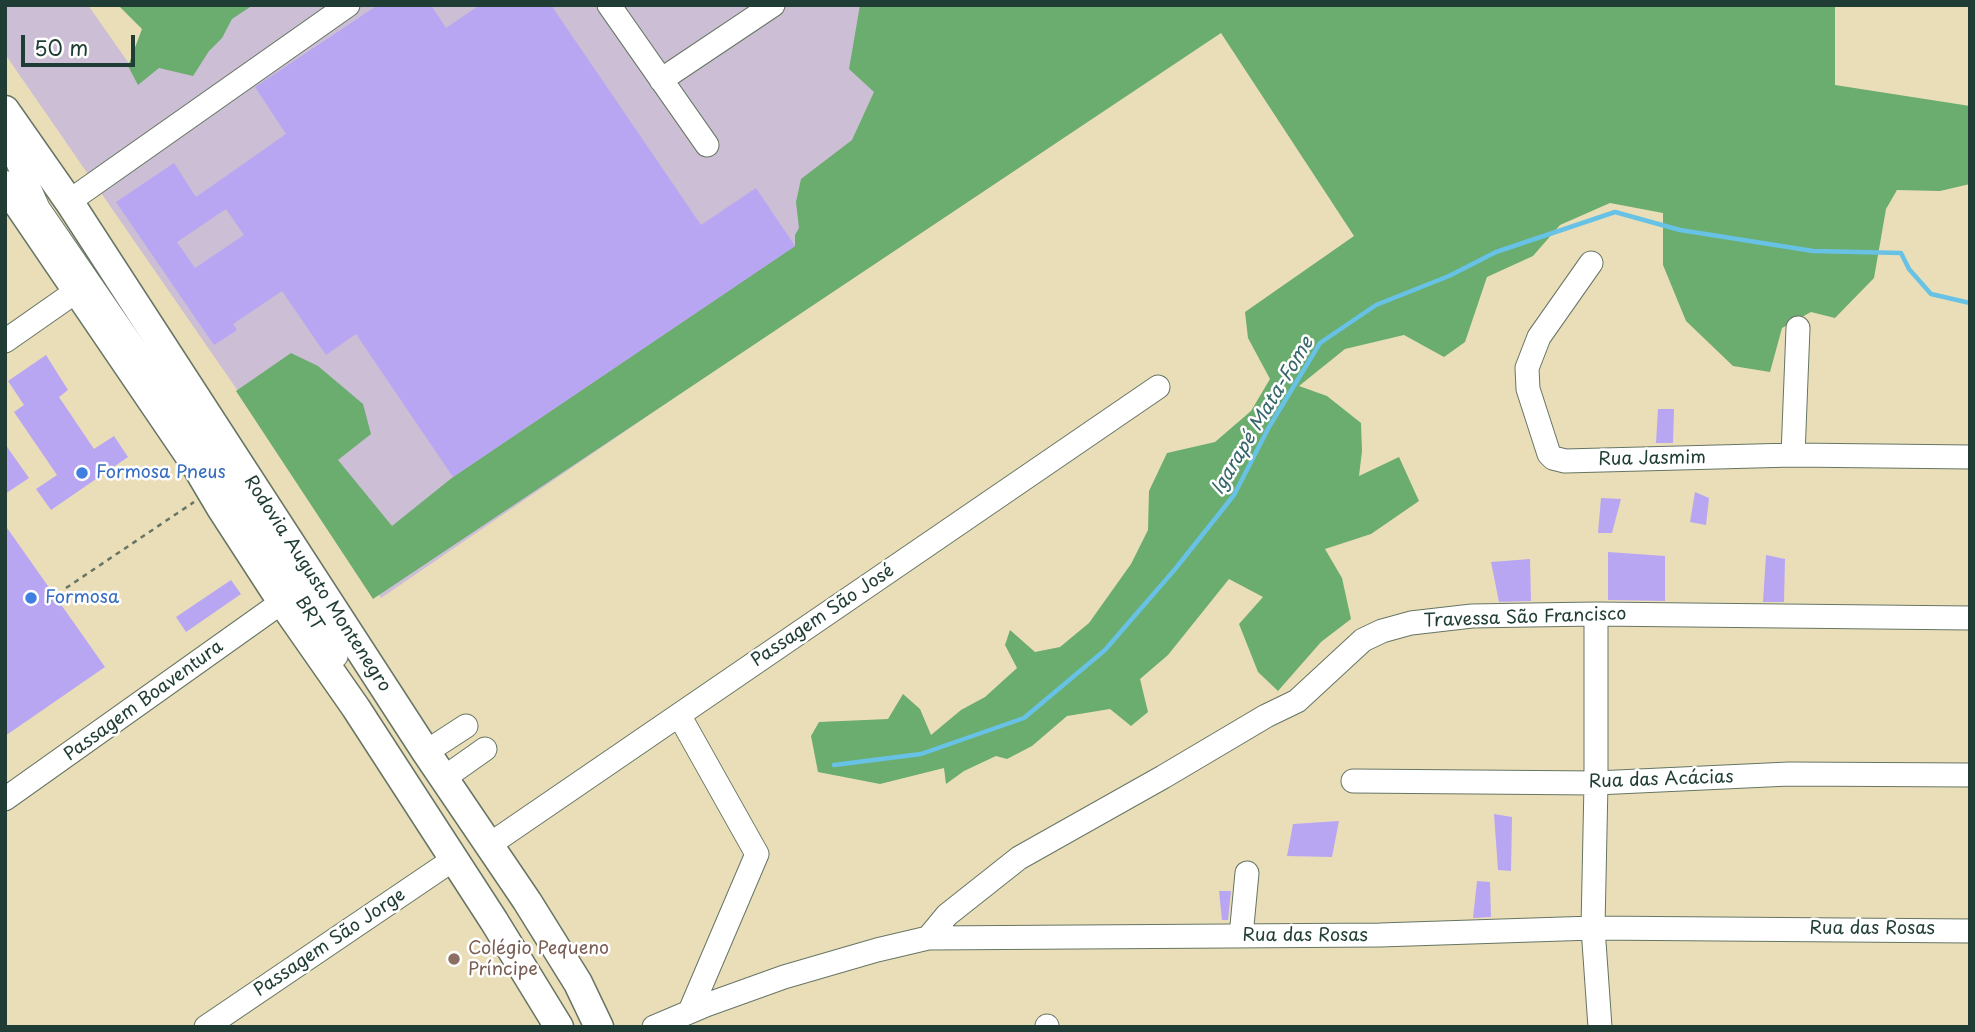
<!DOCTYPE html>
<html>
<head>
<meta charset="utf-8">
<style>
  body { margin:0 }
  #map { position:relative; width:1975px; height:1032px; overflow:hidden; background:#eadeb9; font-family:"Playpen Sans",sans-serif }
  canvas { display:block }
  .frame { position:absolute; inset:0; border:7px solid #1f3d34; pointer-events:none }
  .scale { position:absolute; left:21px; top:35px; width:114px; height:32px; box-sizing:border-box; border:4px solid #1f3d34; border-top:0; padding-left:9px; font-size:21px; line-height:24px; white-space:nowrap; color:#1f3d34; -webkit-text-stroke:5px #fff; paint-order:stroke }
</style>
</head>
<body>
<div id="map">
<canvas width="1975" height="1032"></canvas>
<div class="frame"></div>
<div class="scale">50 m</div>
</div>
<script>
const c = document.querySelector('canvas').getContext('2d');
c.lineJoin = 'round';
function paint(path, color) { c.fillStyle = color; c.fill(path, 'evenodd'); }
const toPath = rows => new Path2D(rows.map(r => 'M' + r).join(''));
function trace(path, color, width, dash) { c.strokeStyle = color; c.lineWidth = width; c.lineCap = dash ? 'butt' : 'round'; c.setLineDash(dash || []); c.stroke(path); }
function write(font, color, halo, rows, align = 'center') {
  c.font = font + ' "Playpen Sans",sans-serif'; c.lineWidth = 5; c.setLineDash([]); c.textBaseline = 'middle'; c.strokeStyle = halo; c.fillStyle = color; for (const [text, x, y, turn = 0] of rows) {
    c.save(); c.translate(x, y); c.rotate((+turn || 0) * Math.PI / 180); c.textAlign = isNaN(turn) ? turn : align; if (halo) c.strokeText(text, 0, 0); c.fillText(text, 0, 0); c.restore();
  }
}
paint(toPath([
  [5,5,88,5,137,75,238,5,1234,5,1223,23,381,598,5,54]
]), '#ccbed4');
paint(toPath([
  [118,5,253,5,232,19,222,38,209,51,193,76,159,68,138,85,128,66,142,29],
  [860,5,1835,5,1835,85,1970,106,1970,184,1940,191,1897,190,1886,209,1874,278,1835,318,1811,312,1782,328,1770,372,1733,366,1686,321,1663,265,1663,213,1610,203,1560,225,1533,256,1487,277,1465,342,1444,357,1404,335,1345,349,1299,386,1327,396,1361,423,1362,451,1359,476,1399,457,1419,501,1371,534,1325,549,1342,578,1351,619,1321,642,1278,691,1258,672,1239,624,1263,597,1229,579,1168,655,1140,679,1148,712,1131,726,1110,709,1067,716,1032,746,1007,759,996,756,964,771,946,784,944,768,880,784,818,772,811,736,819,722,888,719,903,694,920,709,931,735,961,710,985,697,1017,668,1005,645,1010,630,1035,652,1060,647,1089,623,1131,564,1148,530,1149,491,1167,453,1215,442,1251,411,1270,379,1248,338,1245,312,1354,236,1221,33,373,599,236,391,291,353,318,366,363,404,371,434,338,460,392,526,453,477,795,246,795,235,799,228,796,202,801,179,852,140,874,92,849,69]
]), '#6bac6f');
trace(toPath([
  [834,765,921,754,1024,718,1105,650,1176,568,1234,495,1269,427,1320,343,1376,305,1449,276,1496,252,1615,212,1680,230,1813,251,1901,253,1909,269,1931,294,1970,303]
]), '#68c2e5', 4.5);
paint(toPath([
  [378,5,431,5,446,28,480,5,551,5,701,225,756,188,795,246,453,477,356,334,326,355,282,291,233,324,237,330,214,345,116,202,174,163,196,197,286,134,255,87],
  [226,209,244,235,195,268,177,242],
  [46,355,68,390,59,397,94,449,114,436,128,457,51,510,36,489,57,475,14,412,24,405,8,381],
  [1658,409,1674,409,1673,443,1656,443],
  [5,444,29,478,5,494],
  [1695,492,1709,498,1706,525,1690,522],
  [1601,498,1621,499,1612,533,1598,533],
  [5,525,105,667,5,736],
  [1608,552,1665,556,1665,601,1608,600],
  [1766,555,1785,559,1784,602,1763,602],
  [1530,559,1531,601,1499,602,1491,562],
  [231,580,241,594,186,632,176,617],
  [1494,814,1512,817,1511,871,1498,870],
  [1339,821,1332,857,1287,856,1293,824],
  [1477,881,1490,882,1491,917,1473,918],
  [1219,891,1231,891,1228,920,1222,920]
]), '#b8a6f3');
const minor = toPath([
  [609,5,707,145],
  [661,80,773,5],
  [5,141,15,156,38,208,200,444,336,656],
  [70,203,81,193,348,5],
  [1591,263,1539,337,1527,368,1528,389,1549,454,1553,458,1565,461,1793,455,1970,457],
  [5,341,78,290],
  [1793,455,1798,328],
  [1596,614,1596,783,1593,928,1600,1027],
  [679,715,757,854,690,1011],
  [426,752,466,726],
  [444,778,485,749],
  [1353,781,1596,783,1789,774,1970,775],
  [5,799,282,602],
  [489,845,1158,387],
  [1241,936,1247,873],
  [928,938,947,915,1019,858,1163,777,1266,716,1297,701,1363,640,1382,631,1411,623,1472,616,1530,615,1596,614,1970,618],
  [1047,1026,1047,1027],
  [206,1027,454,859],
  [654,1027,706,1005,784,977,877,950,928,938,1380,935,1593,928,1970,931]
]);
const major = toPath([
  [5,110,70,203,426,752,527,901,578,983,599,1027],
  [5,185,195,464,221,508,282,602,356,708,494,921,559,1027]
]);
trace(minor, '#667563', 25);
trace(major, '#667563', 31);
trace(toPath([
  [66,588,194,502]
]), '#667563', 2.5, [5, 5]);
trace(minor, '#fff', 23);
trace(major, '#fff', 28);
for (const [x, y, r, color] of [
  [82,473,7,"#3f7fe0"],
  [31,598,7,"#3f7fe0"],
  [454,959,7,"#8d6e63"]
]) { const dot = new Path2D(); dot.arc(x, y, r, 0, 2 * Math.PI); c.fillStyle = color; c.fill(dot); trace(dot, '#fff', 2.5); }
write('18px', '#1f3d34', '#fff', [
  ["Rua Jasmim",1652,459,-1],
  ["Rodovia Augusto Montenegro",317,584,57],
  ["BRT",309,614,58],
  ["Passagem São José",823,616,-34],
  ["Travessa São Francisco",1525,618,-2],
  ["Passagem Boaventura",144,701,-36],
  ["Rua das Acácias",1661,780,-2],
  ["Rua das Rosas",1872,929],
  ["Rua das Rosas",1305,936],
  ["Passagem São Jorge",330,943,-34]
]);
write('18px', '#366cbe', '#fff', [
  ["Formosa Pneus",96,473],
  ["Formosa",45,598]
], 'left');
write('18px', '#785e54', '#fff', [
  ["Colégio Pequeno",468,949],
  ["Príncipe",468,970]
], 'left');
write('italic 19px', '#356569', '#fff', [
  ["Igarapé Mata-Fome",1263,416,-59]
]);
</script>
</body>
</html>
